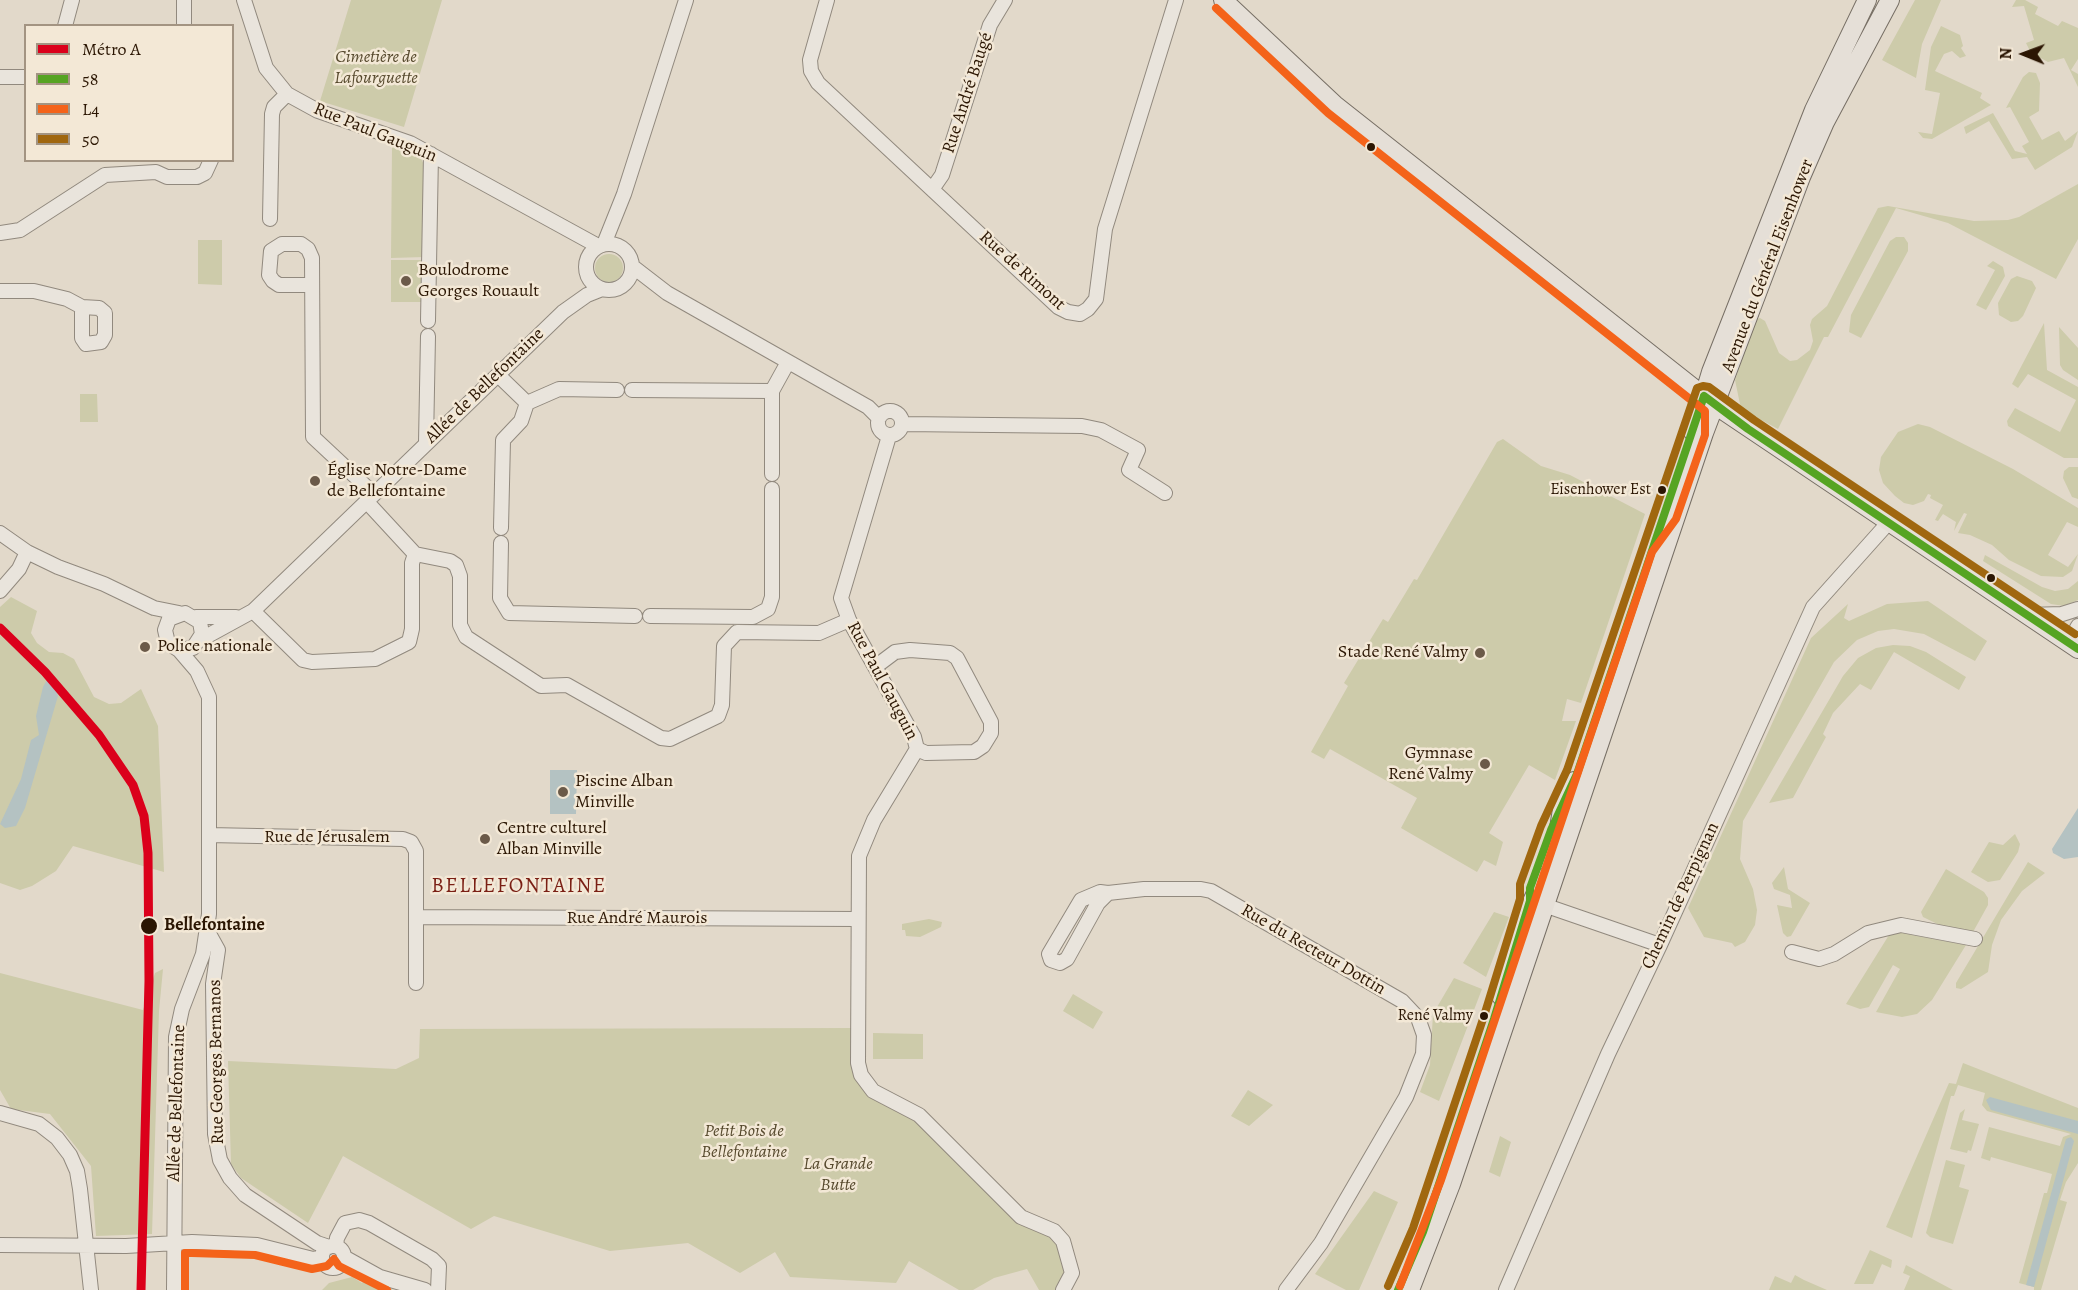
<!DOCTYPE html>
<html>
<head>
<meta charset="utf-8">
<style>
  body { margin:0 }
  #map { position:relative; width:2078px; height:1290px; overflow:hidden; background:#e2d9ca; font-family:Alegreya,serif }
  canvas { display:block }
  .legend { position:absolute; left:24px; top:24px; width:210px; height:138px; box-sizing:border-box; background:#f3e8d6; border:2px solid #a39482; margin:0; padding:8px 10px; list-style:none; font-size:18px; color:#2b1603 }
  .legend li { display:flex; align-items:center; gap:12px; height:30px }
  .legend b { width:30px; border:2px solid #a39482 }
  .north { position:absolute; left:1994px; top:24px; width:60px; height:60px; -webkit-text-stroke:4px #f3e8d6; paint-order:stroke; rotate:271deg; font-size:16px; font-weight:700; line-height:24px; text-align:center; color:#2b1603 }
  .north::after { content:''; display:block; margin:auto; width:21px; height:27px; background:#2b1603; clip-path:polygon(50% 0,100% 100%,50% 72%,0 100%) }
</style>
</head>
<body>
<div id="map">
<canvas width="2078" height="1290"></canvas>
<ul class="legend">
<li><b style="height:8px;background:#db001b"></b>Métro A</li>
<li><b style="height:8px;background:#56a423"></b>58</li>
<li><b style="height:8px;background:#f4631a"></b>L4</li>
<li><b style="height:8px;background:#a0670f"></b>50</li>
</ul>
<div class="north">N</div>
</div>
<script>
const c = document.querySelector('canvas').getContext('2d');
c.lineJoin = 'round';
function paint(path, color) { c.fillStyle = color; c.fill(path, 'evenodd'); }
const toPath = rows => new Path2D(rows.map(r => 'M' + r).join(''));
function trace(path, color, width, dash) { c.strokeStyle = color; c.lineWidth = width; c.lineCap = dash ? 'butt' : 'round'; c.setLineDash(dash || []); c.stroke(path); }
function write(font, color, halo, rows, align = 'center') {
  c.font = font + ' Alegreya,serif'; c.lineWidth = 5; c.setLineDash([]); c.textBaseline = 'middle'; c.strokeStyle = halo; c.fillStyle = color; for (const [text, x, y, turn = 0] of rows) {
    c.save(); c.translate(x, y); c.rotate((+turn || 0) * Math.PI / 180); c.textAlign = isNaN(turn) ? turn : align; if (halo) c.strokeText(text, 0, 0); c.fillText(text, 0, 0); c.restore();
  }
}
paint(toPath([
  [351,0,442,0,404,127,320,101],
  [1915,0,1941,0,1922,44,1916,78,1882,60],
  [2016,0,2025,0,2038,7,2035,14,2058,26,2062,21,2078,28,2078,59,2071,70,2078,74,2078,87,2064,58,2048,62,2031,53,2026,43,2034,40,2024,6,2012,7],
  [1941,26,1960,35,1963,46,1961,48,1966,56,1960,58,1952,51,1944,54,1935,71,1982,93,1980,98,1991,105,1932,139,1923,138,1918,132,1932,134,1940,93,1925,90,1931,47],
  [2029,72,2036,73,2040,83,2039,111,2029,117,2042,140,2059,131,2065,141,2078,131,2072,147,2035,170,2027,157,2012,159,1989,121,1966,134,1964,127,1993,113,2015,151,2027,154,2022,146,2029,142,2010,107,2006,108,2023,77],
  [392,147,420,156,424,165,424,257,391,258],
  [2078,184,2078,239,2056,279,1948,223,1896,208,1828,337,1824,337,1778,429,1741,409,1735,380,1756,319,1760,318,1765,321,1779,353,1790,361,1797,360,1810,350,1813,341,1810,325,1812,319,1827,306,1878,208,1888,206,1974,221,2008,220,2019,217],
  [1896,237,1904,237,1908,243,1908,251,1861,338,1849,332,1851,315,1890,241],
  [198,240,222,240,222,285,198,284],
  '595 268a14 14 0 1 1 28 0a14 14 0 1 1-28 0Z',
  [391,260,421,260,421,302,391,302],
  [1993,261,2003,267,2005,276,1986,310,1976,305,1995,270,1987,266],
  [2017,276,2032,281,2036,288,2023,316,2018,321,2011,322,1999,315,1998,303,2011,279],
  [2044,323,2047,370,2078,387,2078,458,2064,458,2008,426,2007,421,2015,408,2060,432,2076,400,2028,374,2018,388,2012,384],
  [2059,327,2078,348,2078,380,2063,370,2060,365],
  [80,394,97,394,98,422,80,422],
  [1918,424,1930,427,2013,469,2078,508,2078,527,2067,522,2048,555,2068,567,2078,554,2072,571,2063,577,2041,576,2009,560,1992,545,1970,535,1958,533,1967,514,1964,513,1954,531,1956,522,1943,514,1938,521,1935,520,1943,505,1930,498,1931,495,1928,494,1924,501,1913,505,1904,503,1895,496,1883,483,1879,470,1881,457,1898,432],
  [1503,439,1541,466,1570,475,1645,514,1581,703,1567,699,1562,721,1576,721,1555,780,1529,765,1489,833,1503,842,1496,866,1484,860,1477,872,1401,828,1417,798,1330,749,1324,759,1311,752,1348,686,1344,683,1383,619,1388,622,1414,579,1417,580,1497,442],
  [2069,467,2078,467,2078,499,2072,497,2063,478,2064,471],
  [1985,555,2042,587,2055,591,2068,589,2078,581,2078,600,2064,606,2051,604,1983,561],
  [11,597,37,611,31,633,37,643,49,652,63,653,74,659,94,697,109,704,121,703,141,689,158,726,164,872,73,846,56,871,32,886,20,890,0,883,0,607],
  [1928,601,1987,641,1975,661,1924,634,1894,629,1878,631,1857,640,1834,662,1743,821,1740,859,1753,889,1757,910,1755,925,1745,942,1735,947,1732,943,1704,937,1688,908,1811,638,1848,604,1844,618,1849,621,1887,604],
  [1893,645,1910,646,1926,652,1966,677,1959,690,1894,652,1871,690,1860,684,1833,713,1823,734,1826,737,1793,798,1769,803,1843,676,1858,658,1876,648],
  [2015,834,2020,844,2018,852,2000,880,1988,882,1971,872,1989,842,2003,845],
  [2028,862,2045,873,2022,891,2001,920,1992,945,1988,972,1961,989,1956,988,1956,983],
  [1784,867,1788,889,1810,903,1791,936,1787,937,1783,933,1777,905,1792,908,1790,895,1774,889,1772,883],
  [1946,869,1984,892,1988,898,1988,905,1973,932,1954,932,1923,917,1921,912],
  [1494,912,1509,917,1486,977,1463,963],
  [929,919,942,922,941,927,920,937,906,936,905,930,902,930,902,924],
  [1903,930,1912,935,1966,945,1932,1000,1917,1014,1902,1017,1876,1012,1900,969,1893,965,1869,1007,1860,1009,1846,1004,1889,935],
  [163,969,159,1011,152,1234,96,1236,91,1166,50,1114,11,1109,0,1090,0,973,143,1010,155,973],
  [1454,978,1482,989,1439,1101,1420,1092,1430,1065,1433,1014],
  [1073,994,1103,1012,1093,1029,1063,1011],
  [855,1028,861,1079,911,1114,1059,1243,1069,1274,1059,1290,1039,1290,1027,1269,994,1278,973,1290,959,1290,909,1261,896,1283,790,1277,775,1252,740,1273,688,1243,610,1251,494,1216,471,1229,343,1156,308,1223,241,1178,231,1164,228,1061,396,1069,419,1058,420,1029],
  [873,1033,923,1034,923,1059,873,1059],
  [1963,1063,2078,1108,2078,1163,2066,1182,2060,1200,2067,1202,2041,1290,2034,1290,2034,1287,2019,1283,2044,1193,2047,1193,2052,1174,1991,1157,1990,1161,1981,1158,1989,1127,2060,1146,2063,1137,2071,1134,1987,1111,1982,1105,1985,1093,1958,1085,1954,1096,1951,1096,1912,1238,1886,1227,1949,1083,1956,1084],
  [1248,1090,1273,1105,1249,1126,1231,1116],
  [1965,1109,1962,1120,1979,1124,1971,1151,1968,1150,1967,1153,1950,1149,1960,1113],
  [1500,1136,1511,1142,1500,1177,1489,1172],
  [1946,1160,1965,1165,1959,1187,1969,1190,1953,1244,1930,1237,1926,1233],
  [1374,1191,1398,1202,1359,1290,1346,1290,1315,1274],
  [1870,1250,1892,1260,1891,1268,1882,1264,1873,1284,1854,1284],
  [1906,1265,1953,1290,1904,1290,1910,1276,1903,1273],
  [1795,1275,1804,1280,1827,1290,1769,1290,1775,1276,1791,1283],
  [352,1277,362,1283,365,1279,393,1290,322,1290,329,1283]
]), '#cdcbaa');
paint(toPath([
  [51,672,58,696,45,740,25,808,16,826,5,828,0,824,21,779,31,740,39,735,36,716,43,687],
  [550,770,577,770,576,814,550,814],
  [2078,808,2078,857,2064,859,2053,853,2052,849],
  [1990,1097,2078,1121,2078,1134,1991,1110,1986,1100],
  [2071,1137,2074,1141,2034,1287,2026,1285,2066,1139]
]), '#b4c2c2');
const minor = toPath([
  [244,0,266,68,287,94,318,111,410,143,598,246],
  [827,0,810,60,811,71,818,83,1058,307,1068,312,1080,314,1088,309,1096,299,1105,229,1176,0],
  [65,26,72,0],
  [184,26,184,0],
  [0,77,26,77],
  [933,188,942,175,990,25,1005,0],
  [270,219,272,114,274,107,287,94],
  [0,233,20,230,105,175,156,172,167,177,197,177,205,173,211,160],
  '586 267a23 23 0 1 1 46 0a23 23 0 1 1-46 0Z',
  [604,244,624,194,686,0],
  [632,266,667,293,868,407,879,418],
  [311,285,279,285,273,281,269,275,271,251,282,244,301,244,308,249,312,258,313,437,374,494],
  [0,291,34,291,67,299,82,307,99,308,105,313,105,335,101,342,86,344,82,338,82,307],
  [428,321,431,154],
  [498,375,527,403,521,421,503,440,501,528],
  [632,390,772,391,772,474],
  [772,391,788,362],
  [527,403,559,389,617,390],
  '878 423a12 12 0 1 1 24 0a12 12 0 1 1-24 0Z',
  [903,424,1082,426,1101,430,1138,450,1129,470,1165,493],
  [889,436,841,598,849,620,914,737,917,749,874,820,859,856,858,1063,861,1075,873,1091,919,1115,1021,1217,1054,1231,1063,1241,1072,1273,1063,1290],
  [426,442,428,336],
  [367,502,415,554,450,561,456,565,460,576,460,625,466,637,541,686,567,685,661,738,670,739,718,716,722,705,724,646,737,632,819,633,849,620],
  [0,533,27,552,58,567,104,584,154,608,179,613],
  [501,543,500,598,509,613,635,616],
  [0,591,19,569,27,552],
  [253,611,303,660,312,662,375,659,409,642,412,629,412,563,415,554],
  [2027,615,2062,614,2078,609],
  [650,616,753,617,768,609,772,597,772,489],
  [196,617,236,617],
  [200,640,253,611,563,312,587,295,602,289],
  [2069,643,2078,626],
  [875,667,895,652,910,650,950,653,957,658,991,722,991,733,983,746,974,752,926,753,917,749],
  [209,835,403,839,411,842,416,851,416,983],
  [1108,893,1100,892,1081,900,1049,954,1051,960,1060,963,1067,959,1098,903,1108,893,1144,889,1201,889,1211,891,1402,1001,1418,1018,1424,1035,1423,1054,1406,1097,1321,1243,1286,1290],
  [1538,903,1660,945],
  [416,917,858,919],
  [208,932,218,950,213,984,215,1134,220,1160,230,1178,245,1195,317,1243,329,1247],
  [1792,952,1819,959,1834,954,1868,933,1901,925,1975,939],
  [0,1113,39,1124,57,1138,70,1155,77,1171,80,1189,91,1290],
  [0,1245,126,1246,192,1242,257,1245,313,1259,322,1257],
  [336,1246,337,1238,345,1223,359,1220,369,1223,432,1259,439,1266,438,1290],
  '322 1257a11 11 0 1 1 22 0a11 11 0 1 1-22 0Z',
  [344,1257,380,1277,425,1290],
  [174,1290,176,1037,182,1009,203,954,209,914,209,697,197,671,179,650,168,643,165,630,169,619,185,613,200,622,202,634,193,648,179,650],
  [1506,1290,1608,1054,1660,945,1813,607,1889,522]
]);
const major = toPath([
  [1223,0,1335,105,1715,405,2078,649],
  [1693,432,1711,372,1814,110,1867,0],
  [1558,835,1562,809,1574,781],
  [1501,996,1521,925,1543,878],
  [1410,1290,1451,1184,1704,433,1801,177,1825,122,1890,0]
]);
trace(minor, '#91897e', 16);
trace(major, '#766e64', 20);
trace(minor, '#e9e4dc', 14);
trace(major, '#e5dfd7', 18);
trace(toPath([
  [1704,396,1748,429,2078,649],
  [1398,1290,1423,1232,1494,1019,1530,901,1530,888,1551,830,1577,774,1704,396]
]), '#56a423', 8);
trace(toPath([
  [1216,8,1328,113,1705,411,1705,435,1676,519,1652,552,1441,1180,1400,1286],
  [185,1290,185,1253,192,1253,255,1255,312,1269,327,1266,334,1259,339,1266,387,1290]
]), '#f4631a', 8);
trace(toPath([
  [1388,1286,1413,1228,1484,1016,1520,899,1520,884,1541,826,1567,770,1697,388,1703,386,1709,387,1754,420,2075,634]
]), '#a0670f', 8);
trace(toPath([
  [0,628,45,672,99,735,133,785,144,816,148,853,149,981,141,1290]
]), '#db001b', 9);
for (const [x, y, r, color] of [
  [1371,147,5,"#2b1603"],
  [406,281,6,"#6b5a49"],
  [315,481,6,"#6b5a49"],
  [1662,490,5,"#2b1603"],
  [1991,578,5,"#2b1603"],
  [145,647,6,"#6b5a49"],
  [1480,653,6,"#6b5a49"],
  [1485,764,6,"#6b5a49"],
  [563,792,6,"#6b5a49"],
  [485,839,6,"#6b5a49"],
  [149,926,9,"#2b1603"],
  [1484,1016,5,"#2b1603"]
]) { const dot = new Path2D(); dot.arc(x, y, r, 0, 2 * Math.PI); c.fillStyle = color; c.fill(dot); trace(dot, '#f3e8d6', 2); }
write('16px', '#2b1603', '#f3e8d6', [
  ["Eisenhower Est",1651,490],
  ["René Valmy",1473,1016]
], 'right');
write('italic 18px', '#56492d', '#f3e8d6', [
  ["Cimetière de",376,58],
  ["Lafourguette",376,79],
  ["Petit Bois de",744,1132],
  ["Bellefontaine",744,1153],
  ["La Grande",838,1165],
  ["Butte",838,1186]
]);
write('18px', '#2b1603', '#f3e8d6', [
  ["Rue André Baugé",968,93,-72],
  ["Rue Paul Gauguin",375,133,22],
  ["Avenue du Général Eisenhower",1768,266,-69],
  ["Rue de Rimont",1022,271,42],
  ["Allée de Bellefontaine",485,386,-44],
  ["Rue Paul Gauguin",882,681,62],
  ["Rue de Jérusalem",327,838],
  ["Chemin de Perpignan",1681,896,-65],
  ["Rue André Maurois",637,919],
  ["Rue du Recteur Dottin",1313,950,30],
  ["Rue Georges Bernanos",217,1062,-91],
  ["Allée de Bellefontaine",177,1103,-88]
]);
write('18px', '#2b1603', '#f3e8d6', [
  ["Boulodrome",418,271],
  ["Georges Rouault",418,292],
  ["Église Notre-Dame",327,471],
  ["de Bellefontaine",327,492],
  ["Police nationale",157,647],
  ["Stade René Valmy",1468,653,"right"],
  ["Gymnase",1473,754,"right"],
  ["René Valmy",1473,775,"right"],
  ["Piscine Alban",575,782],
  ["Minville",575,803],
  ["Centre culturel",497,829],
  ["Alban Minville",497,850]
], 'left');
write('bold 18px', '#2b1603', '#f3e8d6', [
  ["Bellefontaine",164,926]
], 'left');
c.letterSpacing = '1.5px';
write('21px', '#7a1f14', '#f3e8d6', [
  ["BELLEFONTAINE",519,887]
]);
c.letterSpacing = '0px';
</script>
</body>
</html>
